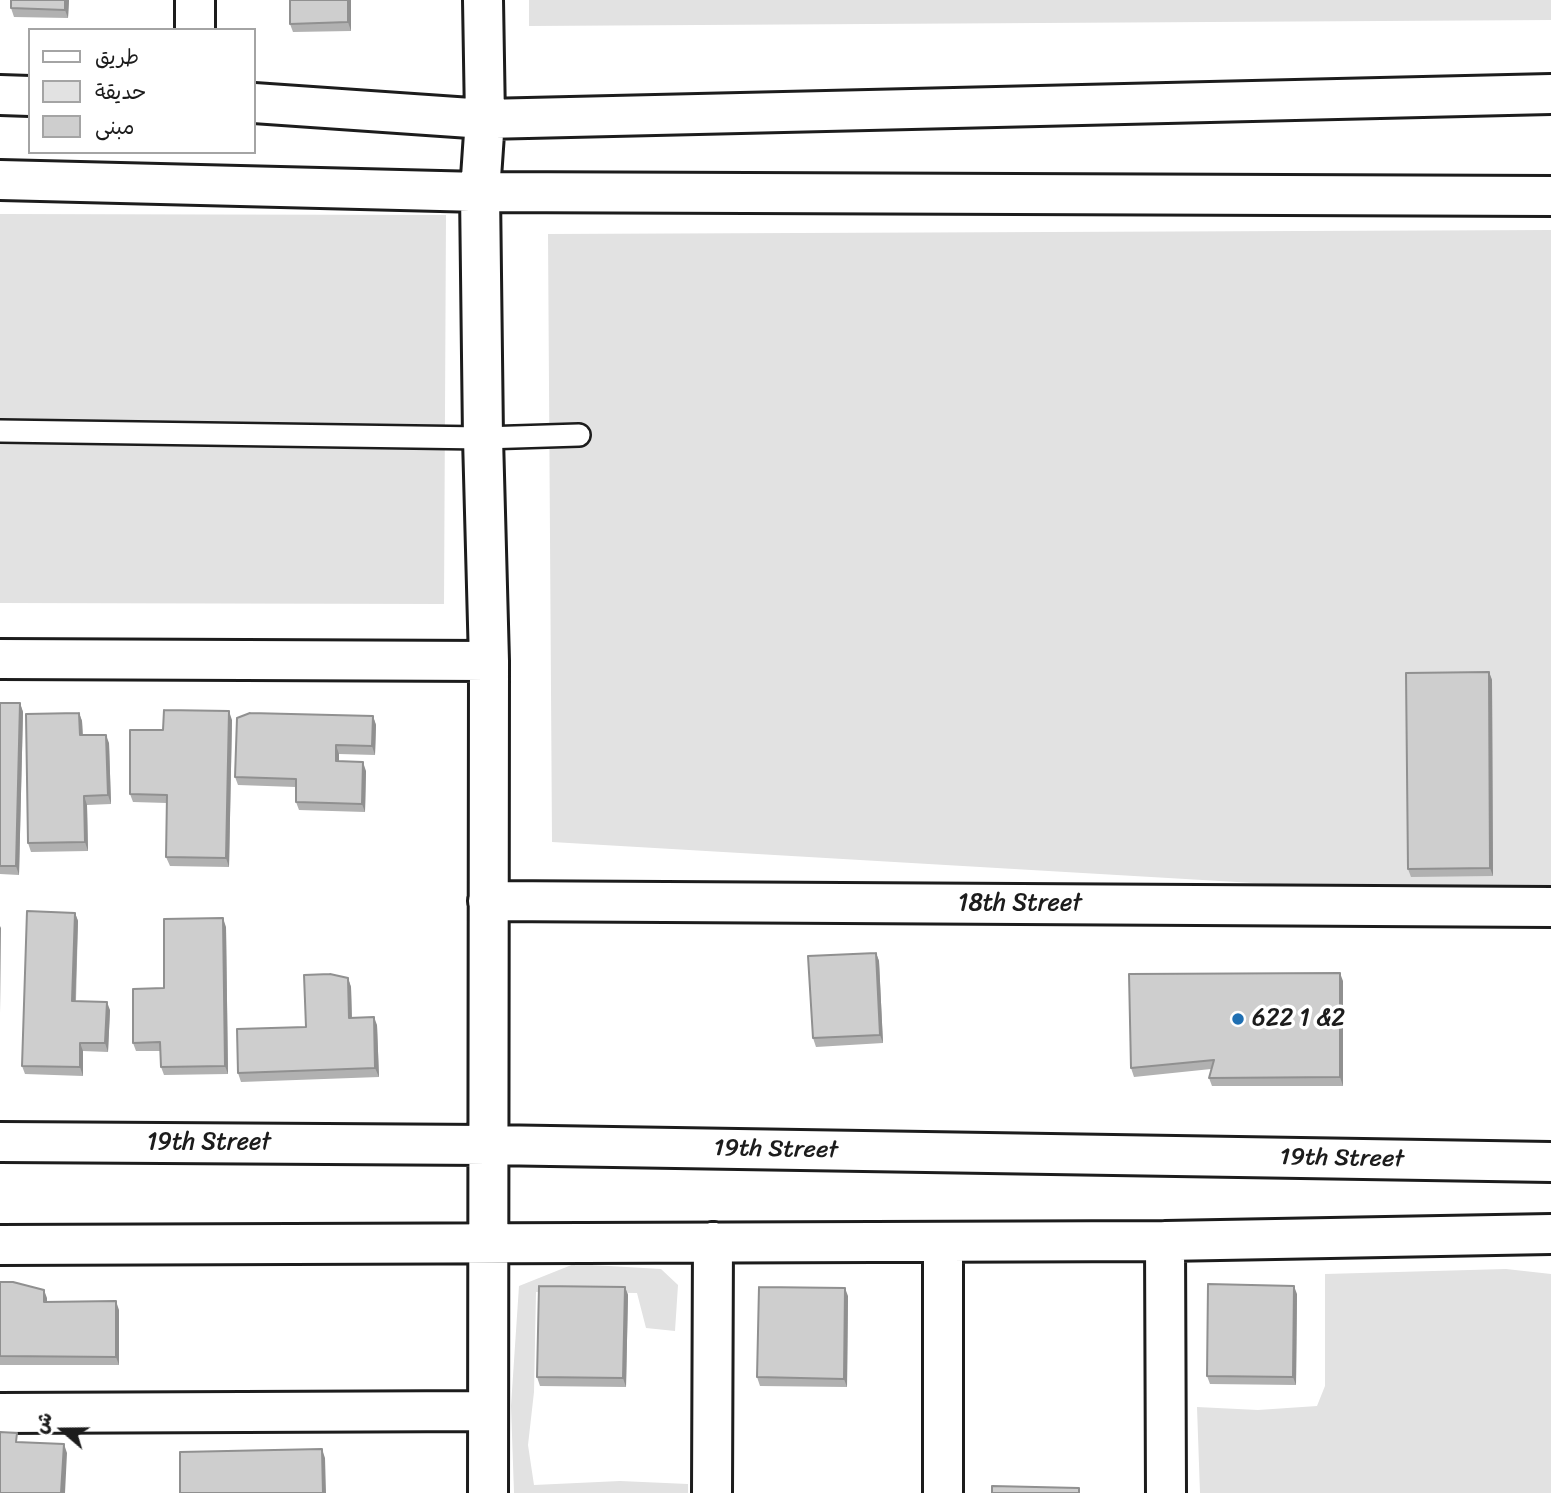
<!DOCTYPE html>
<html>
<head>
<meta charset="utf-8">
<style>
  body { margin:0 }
  #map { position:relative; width:1551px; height:1493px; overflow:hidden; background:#fff; font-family:Sriracha,"Playpen Sans Arabic",sans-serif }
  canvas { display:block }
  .legend { position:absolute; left:28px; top:28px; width:228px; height:126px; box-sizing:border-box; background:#fff; border:2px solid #a4a4a4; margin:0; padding:9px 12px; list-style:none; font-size:21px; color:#1c1c1c }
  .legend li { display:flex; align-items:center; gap:14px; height:35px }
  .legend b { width:35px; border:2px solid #a4a4a4 }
  .north { position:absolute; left:28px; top:1395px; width:70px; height:70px; -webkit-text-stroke:5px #fff; paint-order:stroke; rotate:290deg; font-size:19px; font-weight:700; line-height:28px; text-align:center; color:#1c1c1c }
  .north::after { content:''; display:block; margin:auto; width:24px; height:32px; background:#1c1c1c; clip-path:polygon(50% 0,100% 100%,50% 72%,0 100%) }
</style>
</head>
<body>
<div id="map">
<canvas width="1551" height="1493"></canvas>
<ul class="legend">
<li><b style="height:9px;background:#fff"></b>طريق</li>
<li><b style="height:19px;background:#e2e2e2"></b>حديقة</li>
<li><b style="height:19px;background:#cecece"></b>مبنى</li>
</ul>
<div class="north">ش</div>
</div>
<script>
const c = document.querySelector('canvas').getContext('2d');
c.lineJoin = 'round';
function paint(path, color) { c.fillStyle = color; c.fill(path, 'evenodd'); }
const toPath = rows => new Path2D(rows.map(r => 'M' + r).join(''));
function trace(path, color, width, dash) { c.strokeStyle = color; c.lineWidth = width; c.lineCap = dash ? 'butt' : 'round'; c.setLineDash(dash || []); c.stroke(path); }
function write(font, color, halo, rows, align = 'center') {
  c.font = font + ' Sriracha,sans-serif'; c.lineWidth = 7; c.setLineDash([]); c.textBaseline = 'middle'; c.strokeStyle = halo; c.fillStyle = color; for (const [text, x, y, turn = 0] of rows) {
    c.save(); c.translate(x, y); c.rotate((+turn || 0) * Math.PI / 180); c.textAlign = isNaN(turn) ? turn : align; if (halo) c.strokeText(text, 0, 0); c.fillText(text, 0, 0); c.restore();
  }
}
paint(toPath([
  [529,0,1551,0,1551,20,529,26],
  [0,214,446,215,444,604,0,603],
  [1551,230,1551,885,1408,892,552,842,548,234],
  [574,1264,661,1269,678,1285,675,1331,646,1328,637,1293,536,1292,534,1392,528,1445,534,1485,620,1481,688,1484,688,1493,514,1493,511,1406,519,1286],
  [1506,1269,1551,1274,1551,1493,1200,1493,1197,1407,1258,1410,1317,1406,1325,1386,1325,1274]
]), '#e2e2e2');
const lane = toPath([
  [0,431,483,438,579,435]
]);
const street = toPath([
  [483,0,485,119,480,192,483,438,489,661,488,1493],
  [195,30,195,0],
  [0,95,30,96],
  [254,103,485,119,1551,94],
  [0,180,480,192,1551,196],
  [0,659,489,661],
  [488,901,1551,907],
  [0,1142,488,1145,1551,1162],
  [1165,1241,1166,1493],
  [0,1245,1165,1241,1551,1234],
  [0,1413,488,1411],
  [712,1493,713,1242],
  [943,1493,943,1242]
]);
trace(lane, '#1c1c1c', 26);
trace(street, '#1c1c1c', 44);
trace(lane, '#fff', 21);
trace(street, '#fff', 38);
paint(toPath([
  [69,0,68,18,14,17,11,8],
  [290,0,351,0,351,31,293,32,290,24],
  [1489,672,1492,680,1493,876,1411,877,1408,869],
  [0,703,20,703,23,712,19,875,0,874],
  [79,713,82,721,83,735,109,743,111,804,87,805,88,851,31,852,28,843],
  [373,716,376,725,375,755,339,754,339,762,366,771,365,812,299,810,296,802,296,787,238,785,235,777],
  [232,720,229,867,170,866,166,857,167,803,133,802,130,794,163,730],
  [75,913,78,921,76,1001,110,1010,108,1052,83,1051,83,1076,25,1074,22,1066],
  [226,927,228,1074,164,1075,161,1067,160,1051,136,1051,133,1043,164,988],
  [876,953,879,961,883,1043,816,1047,813,1038],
  [348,978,351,987,352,1017,377,1025,379,1077,241,1082,238,1073,306,1027],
  [1343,981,1343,1086,1212,1086,1209,1078,1211,1069,1134,1077,1131,1068],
  [0,1282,44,1290,47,1302,119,1310,119,1365,0,1365],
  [625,1287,628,1295,626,1387,540,1386,537,1377],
  [1297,1294,1296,1385,1210,1384,1207,1376],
  [848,1296,847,1387,760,1386,757,1377]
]), '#b1b1b1');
paint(toPath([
  [65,0,69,0,68,18,65,10],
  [348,0,351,0,351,31,348,22],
  [1489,672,1492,680,1493,876,1490,868],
  [20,703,23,712,19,875,16,866],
  [229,711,232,720,229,867,226,858],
  [79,713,82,721,83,744,80,735],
  [373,716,376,725,375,755,372,746],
  [106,735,109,743,111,804,108,795],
  [336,745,339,754,339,770,336,761],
  [363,762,366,771,365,812,362,804],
  [84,796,87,805,88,851,85,842],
  [75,913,78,921,75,1009,72,1001],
  [223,918,226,927,228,1074,225,1066],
  [0,926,1,928,0,1013],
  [876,953,879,961,883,1043,880,1035],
  [1340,973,1343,981,1343,1086,1340,1077],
  [348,978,351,987,352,1026,349,1018],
  [107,1002,110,1010,108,1052,105,1043],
  [374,1017,377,1025,379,1077,375,1068],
  [80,1043,83,1051,83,1076,80,1067],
  [1294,1286,1297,1294,1296,1385,1293,1377],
  [625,1287,628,1295,626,1387,623,1378],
  [845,1288,848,1296,847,1387,844,1379],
  [44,1290,47,1298,47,1310,44,1302],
  [116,1301,119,1310,119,1365,116,1357],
  [64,1444,67,1453,65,1493,61,1493],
  [322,1449,325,1458,326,1493,323,1493]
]), '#909090');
const building = toPath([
  [11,0,65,0,65,10,11,8,11,0],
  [290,0,348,0,348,22,290,24,290,0],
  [1489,672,1490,868,1408,869,1406,673,1489,672],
  [0,703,20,703,16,866,0,866,0,703],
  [164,710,229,711,226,858,166,857,167,795,130,794,130,730,163,730,164,710],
  [79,713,80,735,106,735,108,795,84,796,85,842,28,843,26,714,79,713],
  [250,713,373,716,372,746,336,745,336,761,363,762,362,804,296,802,296,779,235,777,237,718,250,713],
  [27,911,75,913,72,1001,107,1002,105,1043,80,1043,80,1067,22,1066,27,911],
  [223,918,225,1066,161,1067,160,1042,133,1043,133,989,164,988,164,919,223,918],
  [876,953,880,1035,813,1038,808,956,876,953],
  [1340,973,1340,1077,1209,1078,1214,1060,1131,1068,1129,974,1340,973],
  [330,974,348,978,349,1018,374,1017,375,1068,238,1073,237,1029,306,1027,304,975,330,974],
  [0,1282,13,1282,44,1290,44,1302,116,1301,116,1357,0,1356,0,1282],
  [1208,1284,1294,1286,1293,1377,1207,1376,1208,1284],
  [539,1286,625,1287,623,1378,537,1377,539,1286],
  [759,1287,845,1288,844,1379,757,1377,759,1287],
  [0,1432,17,1433,16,1442,64,1444,61,1493,0,1493,0,1432],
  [322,1449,323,1493,180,1493,180,1452,322,1449],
  [992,1486,1079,1488,1079,1493,992,1493,992,1486]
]);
paint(building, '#cecece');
trace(building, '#909090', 2);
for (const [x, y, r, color] of [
  [1238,1019,7,"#1f6fb2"]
]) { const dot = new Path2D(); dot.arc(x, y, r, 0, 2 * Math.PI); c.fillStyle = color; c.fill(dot); trace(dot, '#fff', 2.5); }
write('24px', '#1c1c1c', '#fff', [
  ["18th Street",1020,904],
  ["19th Street",209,1143],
  ["19th Street",776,1150,1],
  ["19th Street",1342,1159,1]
]);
write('24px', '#1c1c1c', '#fff', [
  ["622 1 &2",1252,1019]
], 'left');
</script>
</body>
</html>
